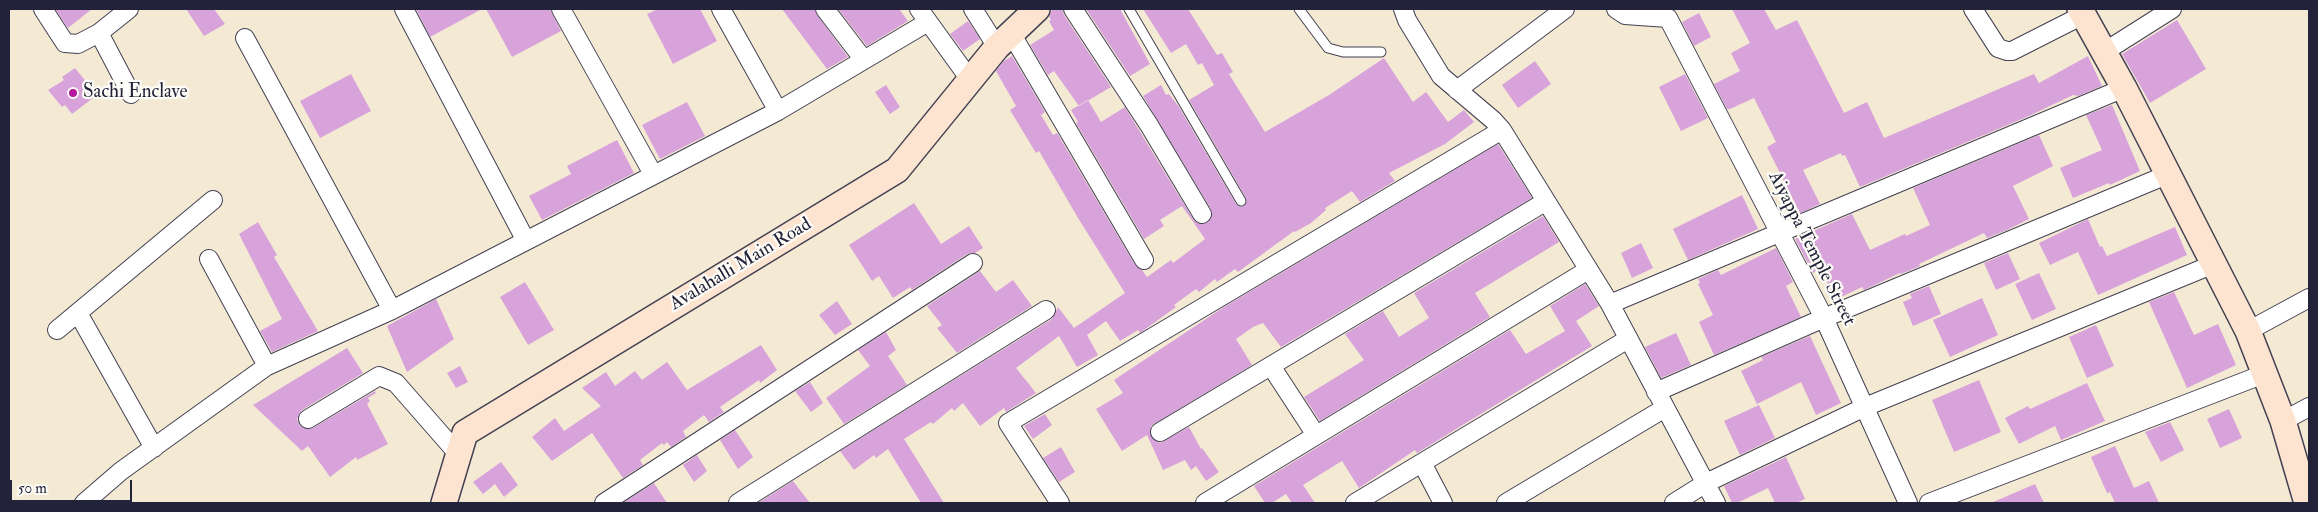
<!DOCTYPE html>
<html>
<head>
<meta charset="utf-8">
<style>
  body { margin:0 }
  #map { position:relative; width:2318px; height:512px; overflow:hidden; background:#f4ead4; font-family:"IM FELL Double Pica",serif }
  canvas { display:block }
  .frame { position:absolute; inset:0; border:10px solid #22223b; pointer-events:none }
  .scale { position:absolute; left:10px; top:480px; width:122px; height:22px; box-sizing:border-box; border:2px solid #22223b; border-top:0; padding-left:6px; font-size:15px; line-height:18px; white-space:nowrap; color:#22223b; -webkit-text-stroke:4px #fdfcf7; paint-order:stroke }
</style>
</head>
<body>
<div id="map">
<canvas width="2318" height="512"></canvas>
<div class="frame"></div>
<div class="scale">50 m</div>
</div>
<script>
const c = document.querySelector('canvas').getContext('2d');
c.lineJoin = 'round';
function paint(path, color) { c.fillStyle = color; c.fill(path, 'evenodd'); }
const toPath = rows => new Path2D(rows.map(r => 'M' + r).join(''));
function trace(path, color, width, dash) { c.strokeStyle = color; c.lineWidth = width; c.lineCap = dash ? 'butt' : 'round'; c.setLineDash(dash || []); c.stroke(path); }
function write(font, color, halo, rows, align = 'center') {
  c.font = font + ' "IM FELL Double Pica",serif'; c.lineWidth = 4.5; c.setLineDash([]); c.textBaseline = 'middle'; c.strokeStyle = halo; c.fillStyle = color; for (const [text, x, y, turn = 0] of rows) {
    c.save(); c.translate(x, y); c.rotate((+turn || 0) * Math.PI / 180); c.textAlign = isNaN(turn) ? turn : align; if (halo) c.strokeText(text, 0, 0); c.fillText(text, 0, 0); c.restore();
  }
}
paint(toPath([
  [55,9,92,9,68,28],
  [186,9,214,9,225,24,204,36],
  [416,9,482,9,430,37],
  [486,9,550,9,561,31,512,57],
  [658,9,700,9,717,41,673,64,647,14],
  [782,9,815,9,817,15,848,57,827,69],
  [838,9,899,9,908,21,867,46],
  [1054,9,1062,9,1064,15,1111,87,1079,106,1054,71,1048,75,1030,45,1054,30,1049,21,1051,20,1049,16,1051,11],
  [1086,9,1120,9,1150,64,1130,76],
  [1143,9,1188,9,1217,55,1222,53,1233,72,1229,74,1265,132,1329,95,1384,58,1413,102,1426,92,1448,122,1464,110,1474,122,1445,144,1389,173,1395,181,1393,182,1360,202,1352,191,1325,208,1326,210,1311,223,1295,232,1294,231,1238,272,1235,269,1217,282,1215,279,1199,292,1196,289,1174,305,1176,307,1140,333,1138,330,1120,341,1106,321,1087,335,1098,355,1077,367,1059,336,1016,368,1036,393,1006,412,1004,408,980,426,963,403,954,411,952,408,933,424,931,422,904,439,944,503,921,503,888,449,876,458,874,455,854,470,840,451,1052,319,1058,307,1074,328,1125,293,1078,218,1039,151,1036,153,1010,110,1016,106,996,71,1004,61,1012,56,1045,112,1041,115,1053,135,1057,133,1135,265,1142,270,1147,277,1171,260,1173,263,1205,239,1182,206,1160,220,1164,226,1144,239,1076,123,1078,122,1071,110,1088,100,1101,122,1125,107,1193,219,1197,223,1207,223,1211,219,1211,209,1143,96,1161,85,1166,95,1169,94,1179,107,1236,204,1241,207,1246,204,1246,198,1189,100,1214,85,1202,63,1198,65,1186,44,1171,53],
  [1732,9,1764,9,1776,30,1797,20,1844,113,1867,102,1884,138,2034,74,2039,83,2088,56,2102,86,2078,96,2073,95,2029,116,1860,187,1845,155,1842,156,1841,153,1803,170,1820,204,1800,213,1767,147,1776,142,1754,98,1730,109,1727,109,1714,84,1740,71,1731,53,1750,43],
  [1699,13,1711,37,1694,46,1682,22],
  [2177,20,2206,69,2150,103,2122,54],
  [968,21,980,39,963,51,950,34],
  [1535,61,1551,84,1518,108,1502,85],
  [75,68,97,95,72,114,65,105,62,107,48,90,64,80,62,77],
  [351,74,371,111,320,138,300,101],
  [1685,74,1708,118,1681,131,1659,87],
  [886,85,900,107,890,114,875,92],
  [687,102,705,136,660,159,642,125],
  [2112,105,2140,171,2110,185,2109,183,2073,198,2060,168,2102,150,2086,115],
  [2039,135,2053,166,2013,186,2029,219,2007,230,1987,238,1984,233,1919,264,1920,266,1901,274,1900,273,1864,290,1862,287,1835,300,1821,269,1813,273,1795,239,1852,214,1870,250,1905,234,1906,236,1930,225,1913,188],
  [617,140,634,173,542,220,529,196,571,174,567,166],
  [1498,144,1532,198,1281,347,1263,323,1253,327,1236,339,1252,365,1151,426,1151,437,1160,443,1189,427,1201,449,1202,448,1219,472,1206,481,1196,466,1191,470,1185,460,1163,470,1147,435,1122,451,1096,409,1123,393,1114,380,1224,307],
  [1742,195,1758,229,1688,260,1673,229],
  [914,203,941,244,969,226,983,248,975,253,967,254,912,290,910,287,893,298,879,276,872,281,849,245],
  [1543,216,1559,242,1475,293,1490,317,1320,421,1304,397,1364,360,1345,334,1383,311,1399,337,1429,318,1414,293],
  [2088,219,2100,247,2102,246,2107,256,2175,227,2187,255,2098,295,2078,252,2050,265,2039,243],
  [258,222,277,255,274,257,318,331,272,352,260,331,282,319,239,234],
  [1641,243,1653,268,1632,278,1621,253],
  [1776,248,1793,282,1786,286,1801,317,1714,355,1699,322,1713,315,1698,284,1700,283,1698,279,1718,270,1721,275],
  [2008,253,2020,279,1996,290,1984,263],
  [980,271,996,292,1013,280,1032,306,957,353,937,328,942,325,927,306],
  [2039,273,2056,309,2032,320,2015,284],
  [525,282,554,330,528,345,500,297],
  [1585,284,1599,306,1576,321,1592,346,1417,453,1415,450,1359,488,1342,461,1303,485,1315,503,1292,503,1286,494,1272,503,1265,503,1254,486,1510,330,1526,354,1565,331,1550,306],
  [1929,286,1941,314,1913,326,1903,302,1912,298,1910,294],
  [2174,292,2194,335,2218,324,2236,365,2187,388,2149,302],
  [1982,298,1998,335,1950,357,1933,320],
  [436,299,454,339,407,372,387,326],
  [837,301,852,324,835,335,819,315],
  [2096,325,2114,366,2087,378,2069,337],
  [886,332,896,350,888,356,907,385,844,424,826,398,870,366,858,350],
  [1676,333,1691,365,1661,378,1645,347],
  [1810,336,1841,403,1816,415,1801,382,1757,404,1741,371,1763,360,1761,357],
  [761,345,777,370,760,383,759,380,720,407,724,412,709,422,704,415,683,431,686,437,671,447,667,442,664,445,662,443,640,460,643,465,623,478,592,433,552,461,532,437,555,418,564,431,601,406,582,388,606,372,615,386,635,371,642,380,667,362,687,390],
  [347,348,363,373,302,410,297,419,299,424,303,428,313,428,375,391,376,393,368,398,370,401,367,404,388,444,357,460,356,457,330,477,308,446,302,451,253,405],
  [460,366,468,382,456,388,447,373],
  [1979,380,2001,432,1954,452,1932,400],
  [810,382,823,403,811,412,795,391],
  [2087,383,2105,421,2061,440,2055,426,2019,444,2005,418,2028,406,2030,409],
  [1759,405,1775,438,1740,455,1724,421],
  [2229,409,2242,438,2220,448,2207,419],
  [1045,414,1052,425,1033,439,1024,426],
  [2170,422,2184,450,2161,462,2145,432],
  [735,430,753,457,738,469,720,440],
  [2115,446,2134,488,2149,481,2159,503,2115,503,2110,492,2107,493,2091,457],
  [1061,447,1075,472,1059,482,1043,458],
  [697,455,707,471,694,482,683,465],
  [1786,457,1805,499,1796,503,1775,503,1768,488,1737,503,1732,503,1724,486],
  [501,462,518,485,504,497,495,484,483,494,473,482],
  [793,481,810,503,758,503],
  [654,483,667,503,623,503],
  [2035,484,2044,503,1991,503]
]), '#d8a3db');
const lane = toPath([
  [1129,9,1241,201],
  [1299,9,1328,48,1343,52,1381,52]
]);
const street = toPath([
  [43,9,65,43,78,44,99,33,129,9],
  [404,9,526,241],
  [561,9,653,174],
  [721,9,778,111],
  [825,9,864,60],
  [919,9,971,81],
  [973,9,997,47],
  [1073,9,1149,125,1202,214],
  [1403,9,1407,20,1441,76,1493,120,1502,130,1610,304,1716,503],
  [1616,9,1625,15,1668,18,1824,318,1908,503],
  [1973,9,1998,48,2007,51,2012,51,2083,15],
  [99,33,131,94],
  [1011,33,1144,260],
  [245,38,392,310],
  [2104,52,2172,9],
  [1457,90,1565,9],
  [209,259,267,366],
  [1610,304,2124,88],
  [78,313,154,448],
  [57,330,213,200],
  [2248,331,2309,298],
  [1271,366,1316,435],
  [1656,392,1824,318,2169,174],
  [308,419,379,376,396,383,459,455],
  [2283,421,2309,407],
  [1160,432,1545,202],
  [1422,463,1443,503],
  [84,503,121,471,267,366,392,310,778,111,928,22],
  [604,503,973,263],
  [738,503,1046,310],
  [1060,503,1008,423,1502,130],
  [1205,503,1588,270],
  [1355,503,1628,339],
  [1506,503,1665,408],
  [1674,503,1706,483,1865,407,2214,264],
  [1929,503,2264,374]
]);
const secondary = toPath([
  [2080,9,2124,88,2248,331,2283,421,2307,503],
  [444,503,465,433,897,170,997,47,1037,9]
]);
trace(lane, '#424052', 11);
trace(street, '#424052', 20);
trace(secondary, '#424052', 28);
trace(lane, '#fff', 9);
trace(street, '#fff', 18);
trace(secondary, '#fde4d0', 25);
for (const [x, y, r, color] of [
  [73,93,5,"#b5179e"]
]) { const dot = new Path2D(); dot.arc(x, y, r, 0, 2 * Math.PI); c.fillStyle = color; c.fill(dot); trace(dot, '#fdfcf7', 2); }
write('19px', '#22223b', '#fdfcf7', [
  ["Sachi Enclave",83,93]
], 'left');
write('19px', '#22223b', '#fdfcf7', [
  ["Aiyappa Temple Street",1811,249,63],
  ["Avalahalli Main Road",741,265,-31]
]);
</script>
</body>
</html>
